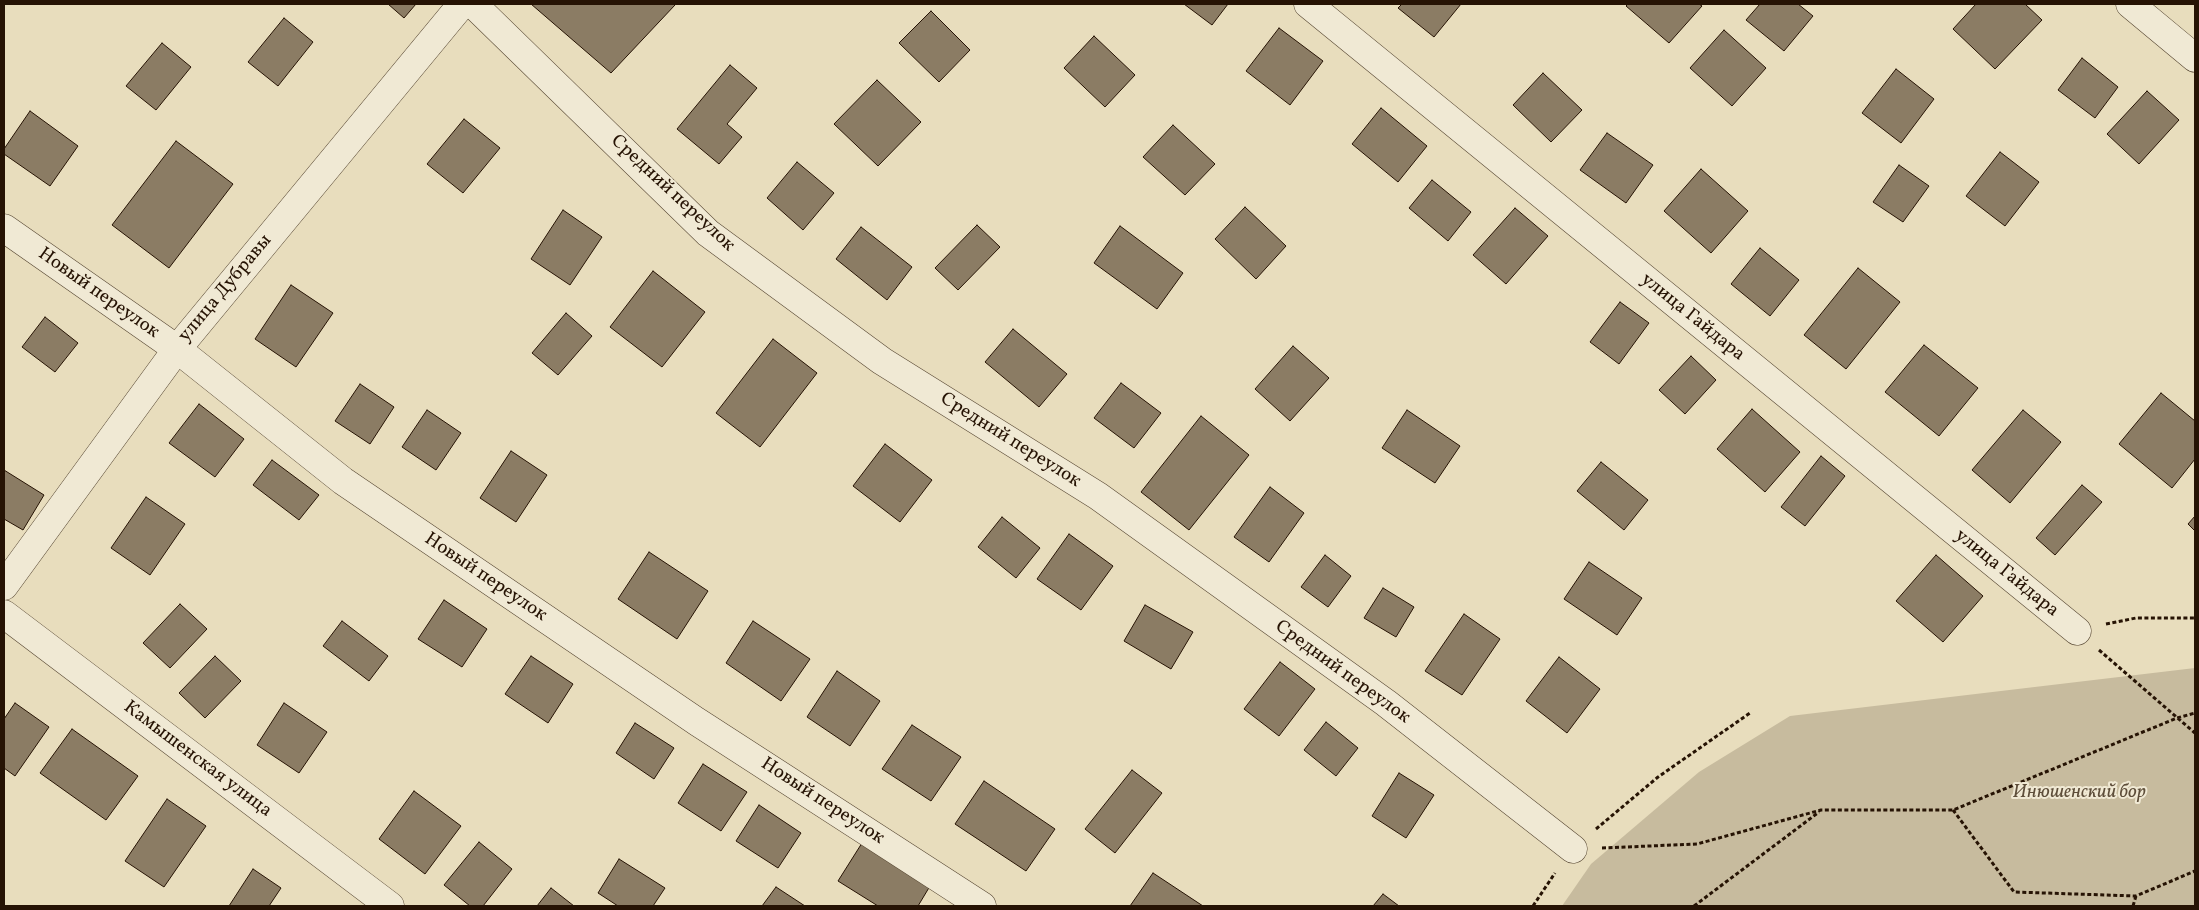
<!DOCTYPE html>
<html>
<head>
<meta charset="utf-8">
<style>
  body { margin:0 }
  #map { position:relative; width:2199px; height:910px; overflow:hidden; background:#e8ddbd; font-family:Vollkorn,serif }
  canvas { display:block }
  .frame { position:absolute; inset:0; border:5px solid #261304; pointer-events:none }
</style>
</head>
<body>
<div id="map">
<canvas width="2199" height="910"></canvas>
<div class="frame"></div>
</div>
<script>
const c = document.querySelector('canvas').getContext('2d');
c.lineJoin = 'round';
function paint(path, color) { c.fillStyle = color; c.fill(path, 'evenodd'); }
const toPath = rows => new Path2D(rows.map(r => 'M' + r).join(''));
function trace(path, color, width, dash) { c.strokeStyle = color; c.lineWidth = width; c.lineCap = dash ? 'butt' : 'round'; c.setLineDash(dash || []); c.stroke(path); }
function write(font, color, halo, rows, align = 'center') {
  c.font = font + ' Vollkorn,serif'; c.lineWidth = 4; c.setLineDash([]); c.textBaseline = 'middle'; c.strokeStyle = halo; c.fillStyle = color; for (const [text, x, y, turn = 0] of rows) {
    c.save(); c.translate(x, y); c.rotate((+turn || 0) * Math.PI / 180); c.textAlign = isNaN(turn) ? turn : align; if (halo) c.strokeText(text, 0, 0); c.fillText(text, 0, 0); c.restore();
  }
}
paint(toPath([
  [2195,668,2195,906,1562,906,1591,864,1699,772,1790,716]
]), '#c7bb9e');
const building = toPath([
  [388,4,416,4,404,18,388,4],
  [531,4,674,4,675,5,611,73,531,4],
  [1184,4,1228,4,1212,25,1184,4],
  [1402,4,1461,4,1434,37,1398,8,1402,4],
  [1628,4,1699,4,1702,6,1669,43,1626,6,1628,4],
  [1760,4,1798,4,1813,16,1784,51,1746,20,1760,4],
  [1976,4,2025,4,2042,20,1995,69,1953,29,1976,4],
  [931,11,970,50,939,82,899,43,931,11],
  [284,18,313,42,278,86,248,62,284,18],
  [1279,28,1323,61,1290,105,1246,71,1279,28],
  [1724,30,1766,68,1732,106,1690,68,1724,30],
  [1094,36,1135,75,1105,107,1064,68,1094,36],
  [162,43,191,67,156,110,126,86,162,43],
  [2082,58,2118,87,2095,118,2058,90,2082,58],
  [730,65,757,88,727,124,742,137,719,164,677,129,730,65],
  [1896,69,1934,99,1901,143,1862,113,1896,69],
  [1543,73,1582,110,1551,142,1513,105,1543,73],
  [877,80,921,122,878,166,834,124,877,80],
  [2147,91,2179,120,2139,164,2107,134,2147,91],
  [1381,108,1427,146,1398,182,1352,144,1381,108],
  [30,111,78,146,50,186,4,154,4,149,30,111],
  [464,119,500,148,463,193,427,164,464,119],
  [1173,125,1215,164,1185,195,1143,157,1173,125],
  [1607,133,1653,165,1626,203,1580,170,1607,133],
  [176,141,233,184,169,268,112,225,176,141],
  [2000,152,2039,182,2005,226,1966,196,2000,152],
  [797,162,834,193,803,230,767,198,797,162],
  [1899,165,1929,186,1903,222,1873,202,1899,165],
  [1701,169,1748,211,1711,253,1664,211,1701,169],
  [1432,180,1471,212,1448,241,1409,208,1432,180],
  [1245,207,1286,246,1256,279,1215,239,1245,207],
  [1515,208,1548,236,1506,284,1473,255,1515,208],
  [563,210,602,237,570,285,531,259,563,210],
  [977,225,1000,247,958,290,935,268,977,225],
  [1120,226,1183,273,1157,309,1094,263,1120,226],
  [861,227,912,267,887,300,836,259,861,227],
  [1760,248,1799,280,1770,316,1731,284,1760,248],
  [1858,268,1900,302,1846,369,1804,335,1858,268],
  [653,271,705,312,662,367,610,327,653,271],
  [291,285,333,313,296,367,255,339,291,285],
  [1620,302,1649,323,1619,364,1590,342,1620,302],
  [566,313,592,336,558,375,532,353,566,313],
  [45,317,78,343,55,372,22,347,45,317],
  [1013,329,1067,374,1039,407,985,362,1013,329],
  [773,339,817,373,760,447,716,413,773,339],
  [1924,345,1978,388,1939,436,1885,392,1924,345],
  [1293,346,1329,378,1290,421,1255,389,1293,346],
  [1691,356,1716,380,1685,414,1659,390,1691,356],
  [1121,383,1161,413,1134,448,1094,418,1121,383],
  [360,384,394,407,370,444,335,421,360,384],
  [2161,393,2195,421,2195,459,2172,488,2119,444,2161,393],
  [199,404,244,439,215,477,169,443,199,404],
  [1752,409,1800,452,1765,492,1717,449,1752,409],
  [427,410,461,433,436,470,402,447,427,410],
  [1407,410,1460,446,1435,483,1382,448,1407,410],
  [2023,410,2061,442,2010,503,1972,470,2023,410],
  [1201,416,1249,455,1189,530,1141,492,1201,416],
  [885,444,932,480,900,522,853,486,885,444],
  [511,451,547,475,516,522,480,498,511,451],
  [1821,456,1845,476,1805,526,1781,507,1821,456],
  [272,460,319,495,299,520,253,485,272,460],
  [1601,462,1648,500,1624,530,1577,491,1601,462],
  [4,470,44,495,23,530,4,519,4,470],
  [2082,485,2102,502,2055,555,2036,538,2082,485],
  [1270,487,1304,513,1269,562,1234,537,1270,487],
  [146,497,185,524,150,575,111,548,146,497],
  [2195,516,2195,531,2188,524,2195,516],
  [1002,517,1040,548,1016,578,978,547,1002,517],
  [1069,534,1113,566,1081,610,1037,579,1069,534],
  [649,552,708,591,677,639,618,599,649,552],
  [1325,555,1351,576,1328,607,1301,587,1325,555],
  [1936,555,1983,596,1943,642,1896,601,1936,555],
  [1589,562,1642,598,1617,635,1564,599,1589,562],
  [1383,588,1414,607,1396,637,1364,618,1383,588],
  [444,600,487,629,462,667,418,639,444,600],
  [180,604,207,629,170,668,143,643,180,604],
  [1145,605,1193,632,1171,669,1124,641,1145,605],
  [1464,614,1500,639,1462,695,1425,671,1464,614],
  [342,621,388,656,369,681,323,646,342,621],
  [753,621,810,659,781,701,726,663,753,621],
  [215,656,241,681,205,718,179,693,215,656],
  [531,656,573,684,548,723,505,694,531,656],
  [1559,657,1600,689,1567,733,1526,701,1559,657],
  [1280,662,1315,689,1279,736,1244,709,1280,662],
  [837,671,880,701,850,746,807,717,837,671],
  [15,703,49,727,15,776,4,768,4,719,15,703],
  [284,703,327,732,299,773,257,745,284,703],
  [1326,722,1358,748,1336,776,1304,750,1326,722],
  [635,723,674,748,654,779,616,753,635,723],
  [912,725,961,757,931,801,882,769,912,725],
  [72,729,138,776,106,820,40,773,72,729],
  [703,764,747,792,721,831,678,803,703,764],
  [1132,770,1162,793,1115,853,1085,829,1132,770],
  [1399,773,1434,795,1406,838,1372,816,1399,773],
  [984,781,1055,829,1026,871,955,824,984,781],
  [414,791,461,826,425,874,379,839,414,791],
  [167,799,206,826,164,887,125,861,167,799],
  [759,805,801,833,778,868,736,841,759,805],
  [479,842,512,869,483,906,470,906,444,885,479,842],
  [862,843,930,886,918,906,878,906,838,881,862,843],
  [619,859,665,888,653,906,618,906,598,893,619,859],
  [253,869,281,888,269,906,229,906,253,869],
  [1153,873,1203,906,1130,906,1153,873],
  [776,887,805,906,762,906,776,887],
  [551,888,574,906,537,906,551,888],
  [1383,894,1399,906,1373,906,1383,894]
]);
paint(building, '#8b7c64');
trace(building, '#261304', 1);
const minor = toPath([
  [473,4,708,233,882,361,1098,496,1386,703,1573,849],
  [1308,4,2077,631],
  [2130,4,2195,58],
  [4,228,177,349,343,481,696,721,982,906],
  [4,614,390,906]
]);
const tertiary = toPath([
  [4,586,177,349,462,4]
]);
trace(minor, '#564632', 29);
trace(tertiary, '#564632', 29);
trace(toPath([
  [2106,624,2136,618,2195,618],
  [2099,650,2195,733],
  [1953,810,2014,892,2136,896,2195,871],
  [1596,829,1658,777,1750,713],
  [1602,848,1697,844,1821,810,1953,810,2177,718,2195,713],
  [1533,906,1555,873],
  [1694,906,1819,812],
  [2133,906,2136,896]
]), '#261304', 3, [4, 2.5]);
trace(minor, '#f0e9d4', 28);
trace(tertiary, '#f0e9d4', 28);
write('19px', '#261304', '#f0e9d4', [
  ["Средний переулок",672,194,43],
  ["улица Дубравы",226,289,-50],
  ["Новый переулок",98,294,35],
  ["улица Гайдара",1692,318,39],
  ["Средний переулок",1010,441,32],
  ["улица Гайдара",2006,574,39],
  ["Новый переулок",485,578,34],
  ["Средний переулок",1342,673,36],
  ["Камышенская улица",197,760,37],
  ["Новый переулок",822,802,33]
]);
write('italic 19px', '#5e4e3a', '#f0e9d4', [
  ["Инюшенский бор",2079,794]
]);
</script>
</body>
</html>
